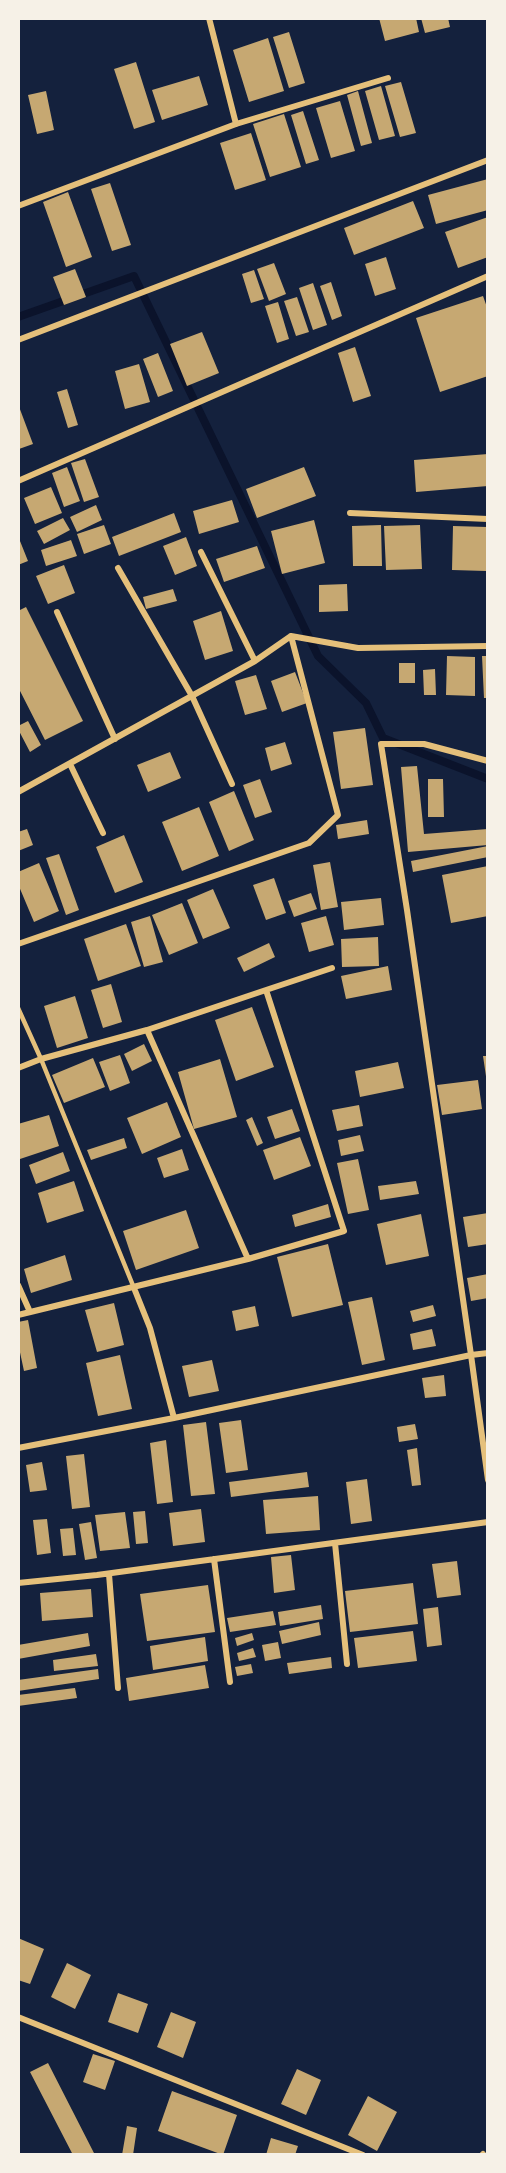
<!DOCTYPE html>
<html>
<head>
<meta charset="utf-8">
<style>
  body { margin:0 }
  #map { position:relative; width:506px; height:2173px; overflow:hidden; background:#14213d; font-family:"Zilla Slab",serif }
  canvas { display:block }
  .frame { position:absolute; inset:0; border:20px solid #f6f1e7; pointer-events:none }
</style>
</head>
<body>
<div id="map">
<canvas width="506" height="2173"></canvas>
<div class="frame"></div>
</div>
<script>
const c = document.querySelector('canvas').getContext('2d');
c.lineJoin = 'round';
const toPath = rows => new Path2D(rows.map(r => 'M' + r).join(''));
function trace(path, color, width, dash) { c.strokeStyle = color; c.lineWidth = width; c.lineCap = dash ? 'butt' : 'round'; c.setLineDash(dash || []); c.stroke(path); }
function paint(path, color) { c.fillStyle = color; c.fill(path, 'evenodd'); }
trace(toPath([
  [18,317,134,276,318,656,366,703,383,738,488,779]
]), '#0b132b', 8);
paint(toPath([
  [379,18,416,18,419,32,385,41],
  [421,18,448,18,450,27,425,33],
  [289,32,305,83,289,88,273,37],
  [268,38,284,91,249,102,233,50],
  [136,62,155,122,134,129,114,69],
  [199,76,208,105,162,120,152,90],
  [401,82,416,133,400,137,385,86],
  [381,86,395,136,379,140,365,91],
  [46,91,54,130,37,134,28,95],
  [358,91,372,143,361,146,347,95],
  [340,101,355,151,331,158,316,108],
  [303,111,319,160,306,164,291,115],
  [284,114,301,167,270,177,253,124],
  [251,133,266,180,235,190,220,143],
  [488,179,488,210,436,224,428,195],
  [110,183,131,245,112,251,91,189],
  [68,192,92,257,66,267,43,202],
  [413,201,424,228,354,255,344,228],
  [488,217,488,257,458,268,445,232],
  [386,257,396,289,375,296,365,264],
  [274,263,286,294,269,301,257,269],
  [75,269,86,297,64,305,53,277],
  [254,270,264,299,251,303,242,274],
  [331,282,342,316,332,320,320,286],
  [313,283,327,325,313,330,299,288],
  [483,296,488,310,488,376,440,392,416,318],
  [297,297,309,332,296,336,284,301],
  [278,302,289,339,277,343,265,306],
  [202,332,219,373,187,386,170,344],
  [355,347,371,396,353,402,338,353],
  [158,353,173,391,158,397,143,359],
  [139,364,150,402,125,409,115,371],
  [67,389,78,425,68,428,57,392],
  [18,404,33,444,19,449,18,447],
  [488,454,488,486,416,492,414,460],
  [85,459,99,497,84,502,71,463],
  [67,467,80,501,64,507,52,473],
  [304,467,316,496,257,518,246,489],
  [51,487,62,513,35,524,24,498],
  [232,500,239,522,199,534,193,511],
  [96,505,102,520,77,532,70,517],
  [174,513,181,532,119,556,112,537],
  [63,518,70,530,44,544,37,531],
  [314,520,325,563,282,574,271,531],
  [104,525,111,544,84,554,77,534],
  [381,525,382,566,353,566,352,526],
  [420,525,422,569,386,570,384,526],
  [453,526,487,527,486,571,452,570],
  [18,536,28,561,18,565],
  [186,537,197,566,175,575,163,546],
  [71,540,77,556,46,566,41,550],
  [257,546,265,568,224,582,216,559],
  [64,565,75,593,48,604,36,576],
  [347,584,348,611,319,612,319,585],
  [173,589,177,601,146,609,143,597],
  [26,607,83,721,45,740,18,687,18,611],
  [221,611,233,651,205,660,193,621],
  [447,656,475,657,475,696,446,695],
  [482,656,488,656,488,698,484,698],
  [399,663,415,663,415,683,399,683],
  [435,669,436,695,424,695,423,670],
  [295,672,307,703,282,712,271,681],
  [256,675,267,709,245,715,235,681],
  [28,721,41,745,30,752,18,729,18,726],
  [365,728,373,785,341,789,333,732],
  [285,742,292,764,271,771,265,748],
  [170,752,181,778,148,792,137,765],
  [417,766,424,834,488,829,488,845,408,852,401,767],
  [260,779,272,812,255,818,243,785],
  [428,779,443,779,444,817,428,817],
  [234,791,254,840,229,851,209,802],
  [199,807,219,856,182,871,162,822],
  [367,820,369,834,338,839,336,825],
  [27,829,33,845,18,851,18,832],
  [124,835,143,882,115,893,96,847],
  [488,846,488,857,413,872,411,861],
  [59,854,79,910,66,915,46,858],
  [330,862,338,907,321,910,313,865],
  [39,863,59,911,34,922,18,884,18,872],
  [488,866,488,916,451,923,442,875],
  [274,878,286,913,266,920,253,885],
  [213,889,230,928,203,939,187,900],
  [311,893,317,909,294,917,288,901],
  [381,898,384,925,344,930,341,902],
  [182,903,198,943,169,955,152,915],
  [150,916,163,962,144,967,131,922],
  [326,916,334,945,309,952,301,923],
  [126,924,141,966,98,981,84,939],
  [378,937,379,966,342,967,341,939],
  [269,943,275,957,244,972,237,958],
  [388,966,392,990,346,999,341,976],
  [111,984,122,1022,103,1028,91,990],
  [75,996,88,1038,57,1048,44,1006],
  [252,1007,274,1067,236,1081,215,1020],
  [144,1044,152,1061,132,1071,124,1054],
  [120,1055,130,1083,110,1091,99,1062],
  [483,1056,488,1056,488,1083,487,1083],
  [93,1058,105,1087,64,1103,52,1075],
  [220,1059,237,1117,194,1129,178,1072],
  [398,1062,404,1088,360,1097,355,1071],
  [478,1080,482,1109,442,1115,437,1085],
  [167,1102,181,1137,142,1154,127,1118],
  [359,1105,363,1126,337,1131,332,1110],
  [292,1109,300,1131,275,1139,267,1117],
  [49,1115,59,1146,20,1159,18,1124],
  [252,1117,263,1143,257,1146,246,1120],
  [360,1135,364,1151,341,1156,338,1140],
  [300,1137,311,1166,274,1180,263,1150],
  [124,1138,127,1148,91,1160,87,1150],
  [182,1149,189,1170,164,1178,157,1158],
  [63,1152,70,1171,36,1184,29,1165],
  [358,1159,369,1210,348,1214,337,1163],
  [74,1181,84,1211,47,1223,38,1193],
  [416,1181,419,1194,380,1200,378,1186],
  [328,1204,331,1217,295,1227,292,1215],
  [186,1210,199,1248,136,1270,123,1231],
  [488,1213,488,1244,468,1247,463,1217],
  [421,1214,429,1256,386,1265,377,1224],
  [328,1244,343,1305,292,1317,277,1257],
  [65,1255,72,1280,31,1293,24,1269],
  [488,1274,488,1298,471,1301,467,1278],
  [372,1297,385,1360,362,1365,348,1302],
  [114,1303,124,1345,97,1352,85,1310],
  [433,1305,436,1316,413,1322,410,1311],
  [255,1306,259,1326,236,1331,232,1311],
  [28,1320,37,1368,24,1371,18,1343,18,1322],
  [432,1329,436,1346,413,1350,410,1334],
  [120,1355,132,1409,98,1416,86,1363],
  [212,1360,219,1391,189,1397,182,1366],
  [444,1375,446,1396,425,1398,422,1378],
  [241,1420,248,1470,226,1473,219,1423],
  [206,1422,215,1494,191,1496,183,1425],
  [415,1424,418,1439,399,1442,397,1427],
  [166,1440,173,1502,157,1504,150,1443],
  [417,1448,421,1485,412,1486,407,1450],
  [84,1454,90,1507,72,1509,66,1456],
  [42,1462,47,1490,30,1492,26,1465],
  [307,1472,309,1487,231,1497,229,1482],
  [367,1479,372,1521,351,1524,346,1482],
  [318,1496,320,1530,266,1534,263,1500],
  [201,1509,205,1542,173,1546,169,1513],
  [145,1511,148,1543,136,1544,133,1512],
  [125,1512,130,1548,100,1551,95,1515],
  [47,1519,51,1553,37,1555,33,1520],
  [91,1522,97,1558,85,1560,79,1524],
  [73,1528,76,1555,63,1556,60,1529],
  [291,1555,295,1590,274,1593,271,1557],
  [457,1561,461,1595,437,1598,432,1564],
  [413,1583,418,1624,350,1632,345,1591],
  [208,1585,215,1632,147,1641,140,1594],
  [91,1589,93,1617,42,1621,40,1593],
  [321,1605,323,1619,280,1626,278,1612],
  [438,1607,442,1645,427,1647,423,1609],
  [273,1611,276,1625,230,1632,227,1618],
  [319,1622,321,1635,282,1644,279,1631],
  [413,1631,417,1661,358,1668,354,1638],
  [88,1633,90,1646,18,1659,18,1645],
  [252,1633,254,1640,237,1646,235,1638],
  [205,1637,208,1661,153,1670,150,1646],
  [278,1642,281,1658,265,1661,262,1645],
  [253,1648,256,1657,239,1661,237,1653],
  [96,1654,98,1666,54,1671,53,1660],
  [331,1657,332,1668,289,1674,287,1663],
  [251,1664,253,1673,237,1676,235,1667],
  [205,1665,209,1688,129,1701,126,1678],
  [98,1669,99,1679,18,1691,18,1680],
  [75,1688,77,1698,18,1706,18,1695],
  [18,1938,44,1949,30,1984,18,1980],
  [67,1963,91,1975,75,2009,51,1997],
  [118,1993,148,2004,138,2033,108,2022],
  [171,2012,196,2022,183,2058,157,2047],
  [93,2054,115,2061,105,2090,83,2082],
  [48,2063,95,2155,73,2155,30,2072],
  [297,2069,321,2080,306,2115,281,2104],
  [172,2091,237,2115,223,2155,158,2131],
  [368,2096,397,2112,377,2151,348,2135],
  [127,2126,137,2128,133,2155,122,2155],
  [271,2138,298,2146,295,2155,266,2155]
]), '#c6a872');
trace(toPath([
  [18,1008,41,1059,134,1288]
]), '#e5c07b', 4.5);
trace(toPath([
  [209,18,236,124],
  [18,206,236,124,388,78],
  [18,340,488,160],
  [18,481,488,276],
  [350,513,488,519],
  [201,552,255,661],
  [118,568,192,696,232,784],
  [57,612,115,739],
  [70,764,103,833],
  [18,792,255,661,291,636,358,648,488,646],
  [18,944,309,843,338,815,291,636],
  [266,990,332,968],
  [147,1030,248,1259],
  [18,1068,41,1059,147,1030,266,990,344,1231,248,1259,18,1315],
  [18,1285,30,1312],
  [134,1288,150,1328,174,1418],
  [488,1353,471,1355,488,1480],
  [18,1448,174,1418,471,1355,407,910,381,744,424,744,488,761],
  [335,1543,347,1664],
  [214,1559,230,1682],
  [109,1574,118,1688],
  [18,1583,97,1575,488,1522],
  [18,2017,363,2155],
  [482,2155,483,2154]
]), '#e5c07b', 6);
</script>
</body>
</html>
